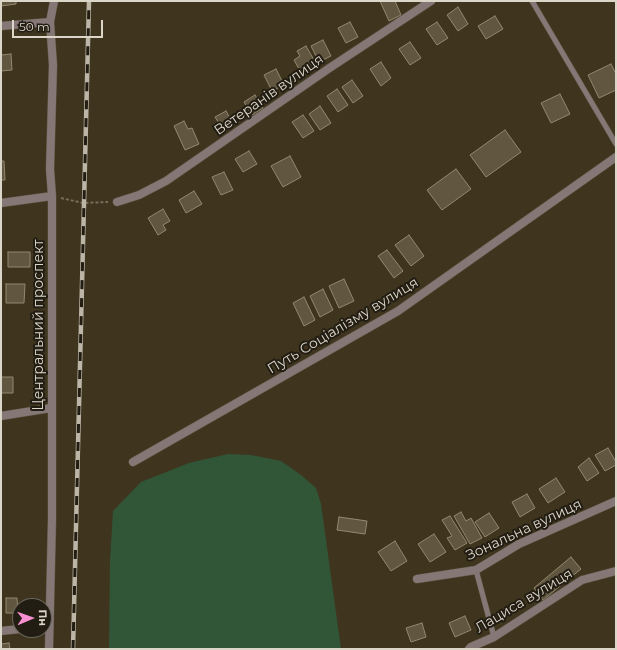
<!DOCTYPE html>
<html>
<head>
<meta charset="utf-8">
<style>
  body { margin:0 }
  #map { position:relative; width:617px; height:650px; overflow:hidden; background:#3f351f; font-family:Montserrat,sans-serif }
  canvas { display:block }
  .frame { position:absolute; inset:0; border:2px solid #dcd6c9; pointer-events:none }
  .north { position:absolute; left:12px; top:598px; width:40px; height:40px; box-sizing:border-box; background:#221d13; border:1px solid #6c675c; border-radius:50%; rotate:88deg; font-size:11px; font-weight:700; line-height:16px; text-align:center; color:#dcd6c9 }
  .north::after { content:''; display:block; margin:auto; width:14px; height:18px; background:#f690d0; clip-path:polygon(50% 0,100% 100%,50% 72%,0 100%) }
  .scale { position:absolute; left:12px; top:20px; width:91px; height:18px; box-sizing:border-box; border:2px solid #dcd6c9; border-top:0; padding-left:5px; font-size:12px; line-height:14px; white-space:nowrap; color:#dcd6c9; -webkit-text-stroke:3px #221d13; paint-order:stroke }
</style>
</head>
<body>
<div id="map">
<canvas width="617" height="650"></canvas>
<div class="frame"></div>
<div class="north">Пн</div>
<div class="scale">50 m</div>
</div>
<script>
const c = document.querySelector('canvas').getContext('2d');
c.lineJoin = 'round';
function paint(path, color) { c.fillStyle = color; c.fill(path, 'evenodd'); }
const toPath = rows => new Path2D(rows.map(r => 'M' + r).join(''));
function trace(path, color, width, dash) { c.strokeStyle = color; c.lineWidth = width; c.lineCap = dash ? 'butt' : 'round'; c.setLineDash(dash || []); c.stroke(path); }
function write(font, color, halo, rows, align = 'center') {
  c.font = font + ' Montserrat,sans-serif'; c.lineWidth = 4; c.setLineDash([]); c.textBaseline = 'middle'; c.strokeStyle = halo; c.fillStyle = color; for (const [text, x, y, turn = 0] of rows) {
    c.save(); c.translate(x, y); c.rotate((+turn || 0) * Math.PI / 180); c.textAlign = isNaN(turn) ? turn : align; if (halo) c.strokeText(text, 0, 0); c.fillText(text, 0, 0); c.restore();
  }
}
paint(toPath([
  [228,454,251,455,281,461,301,475,316,488,321,504,341,649,109,649,110,561,113,511,141,482,189,463]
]), '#315637');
const building = toPath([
  [1,1,16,1,16,4,1,6,1,1],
  [380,1,395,1,401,15,389,21,380,1],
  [458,7,468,24,458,31,447,15,458,7],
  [495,16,503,29,486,39,478,26,495,16],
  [350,22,358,37,346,43,338,28,350,22],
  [437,22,448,38,437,45,426,29,437,22],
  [323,40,331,56,319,62,311,46,323,40],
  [410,42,421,58,410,65,399,49,410,42],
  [306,46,318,67,303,76,294,60,300,56,297,51,306,46],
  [11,54,12,70,1,71,1,55,11,54],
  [381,62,391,78,381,86,370,69,381,62],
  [611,64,616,74,616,90,599,98,588,75,611,64],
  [276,69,284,85,272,91,264,75,276,69],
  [352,80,363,96,353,103,342,87,352,80],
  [337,89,348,105,338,112,327,96,337,89],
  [560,94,570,114,551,123,541,103,560,94],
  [255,95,263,108,252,115,244,102,255,95],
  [320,106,331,123,320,130,309,114,320,106],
  [226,111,234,125,224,131,215,117,226,111],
  [303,115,314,131,303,138,292,122,303,115],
  [184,121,188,129,192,128,199,144,185,150,174,126,184,121],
  [505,130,521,152,486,177,470,155,505,130],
  [249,151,257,164,243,172,235,159,249,151],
  [290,156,301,177,283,187,271,166,290,156],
  [1,161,4,161,5,180,1,180,1,161],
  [456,169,471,189,442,210,427,190,456,169],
  [224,172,233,190,221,195,212,177,224,172],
  [194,191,202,204,186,213,179,200,194,191],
  [163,209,170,221,163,225,166,230,158,235,148,218,163,209],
  [409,235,424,256,411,266,395,245,409,235],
  [387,250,403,271,394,278,378,256,387,250],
  [8,252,30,252,30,267,8,267,8,252],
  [344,279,354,301,339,308,329,286,344,279],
  [6,284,25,284,24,303,6,303,6,284],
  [323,289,333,310,320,317,310,296,323,289],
  [304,297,315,320,304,326,293,303,304,297],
  [1,377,13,377,13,393,1,393,1,377],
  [608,448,616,462,616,465,605,471,595,455,608,448],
  [589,458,599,473,587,481,578,467,589,458],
  [556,478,565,492,548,503,539,489,556,478],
  [527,494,535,508,520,517,512,502,527,494],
  [461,512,466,521,471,518,482,538,470,544,454,516,461,512],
  [489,513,499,528,485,537,475,522,489,513],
  [450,516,467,543,455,550,447,538,452,536,442,520,450,516],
  [339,517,367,521,365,534,337,530,339,517],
  [434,534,446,552,430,562,418,544,434,534],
  [395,541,407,561,391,571,378,552,395,541],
  [571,557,581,569,543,600,534,588,571,557],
  [6,598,17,598,18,613,6,613,6,598],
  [465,616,471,630,455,637,449,623,465,616],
  [422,623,426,637,411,642,406,628,422,623],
  [9,643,10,649,1,649,1,644,9,643]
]);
paint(building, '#61563f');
trace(building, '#93886f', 1);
const service = toPath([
  [532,1,616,144],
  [476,570,494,637]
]);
const minor = toPath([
  [1,26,50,22],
  [117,202,139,195,166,181,328,69,431,1],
  [1,203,52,196],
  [1,416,51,408],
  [133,462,398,311,616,157],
  [417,579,476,570,519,544,616,501],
  [1,631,20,629],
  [49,649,52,519,52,196,50,169,53,65,50,22,54,1],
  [469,649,471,647,494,637,582,580,616,571]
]);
trace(service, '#5b523e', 6);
trace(minor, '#5b523e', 9);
trace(toPath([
  [61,198,83,203,108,202]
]), '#776e5b', 2, [3, 2]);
trace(service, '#847776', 5);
trace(minor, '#847776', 8);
const rail = toPath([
  [73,649,89,1]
]);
trace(rail, '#bdb6a7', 4.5);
trace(rail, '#221d13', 3, [9]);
write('14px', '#dcd6c9', '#221d13', [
  ["Ветеранів вулиця",269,95,-35],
  ["Центральний проспект",39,325,-90],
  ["Путь Соціалізму вулиця",343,326,-31],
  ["Зональна вулиця",524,530,-25],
  ["Лациса вулиця",524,601,-31]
]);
</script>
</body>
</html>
